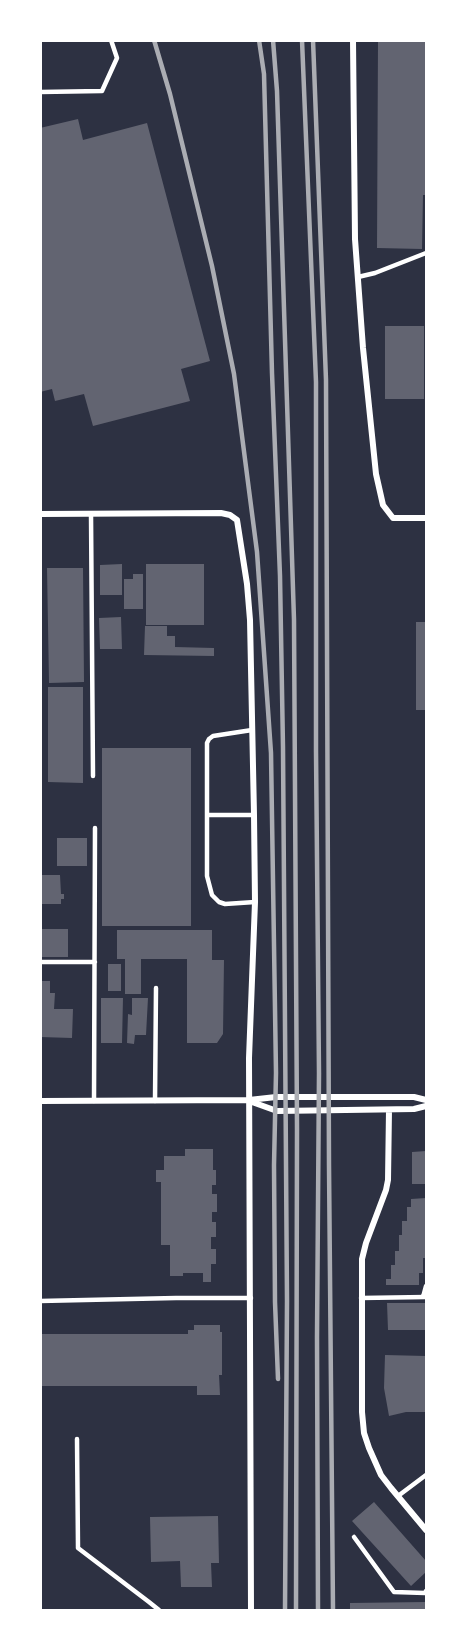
<!DOCTYPE html>
<html>
<head>
<meta charset="utf-8">
<style>
  body { margin:0 }
  #map { position:relative; width:467px; height:1651px; overflow:hidden; background:#2d3142; font-family:"PT Sans Narrow",sans-serif }
  canvas { display:block }
  .frame { position:absolute; inset:0; border:42px solid #fff; pointer-events:none }
</style>
</head>
<body>
<div id="map">
<canvas width="467" height="1651"></canvas>
<div class="frame"></div>
</div>
<script>
const c = document.querySelector('canvas').getContext('2d');
c.lineJoin = 'round';
function paint(path, color) { c.fillStyle = color; c.fill(path, 'evenodd'); }
const toPath = rows => new Path2D(rows.map(r => 'M' + r).join(''));
function trace(path, color, width, dash) { c.strokeStyle = color; c.lineWidth = width; c.lineCap = dash ? 'butt' : 'round'; c.setLineDash(dash || []); c.stroke(path); }
paint(toPath([
  [378,40,426,40,426,195,423,195,422,249,377,248],
  [78,119,83,140,147,123,210,361,181,369,190,401,93,426,84,394,55,401,52,389,40,392,40,128],
  [385,326,424,326,424,399,385,399],
  [122,564,122,595,100,595,100,565],
  [146,564,204,564,204,625,146,625],
  [47,568,83,568,84,682,49,683],
  [133,574,143,574,143,609,124,609,124,579,133,579],
  [121,617,122,649,100,649,99,618],
  [416,622,426,622,426,710,416,710],
  [145,626,167,626,167,636,175,636,175,647,214,648,214,656,144,655],
  [48,687,83,687,83,783,48,782],
  [102,748,191,748,191,926,102,926],
  [57,838,87,838,87,866,57,866],
  [40,875,60,875,61,894,64,894,64,899,61,899,61,904,40,904],
  [40,929,68,929,68,957,40,957],
  [117,930,212,930,212,960,224,960,223,1034,217,1043,187,1043,187,959,141,959,141,994,125,994,125,959,117,959],
  [108,964,121,964,121,991,108,991],
  [40,981,50,981,50,993,55,993,54,1009,73,1009,72,1038,40,1037],
  [101,998,123,998,122,1043,101,1043],
  [132,998,148,998,146,1035,135,1035,134,1044,127,1043,128,1014,132,1015],
  [185,1149,213,1149,213,1170,216,1170,216,1185,212,1185,212,1194,217,1194,217,1212,212,1212,212,1222,216,1222,216,1237,211,1237,211,1249,216,1249,216,1264,211,1264,211,1282,203,1282,203,1273,183,1273,183,1276,170,1276,170,1245,161,1245,161,1182,156,1182,156,1170,164,1170,164,1156,185,1156],
  [426,1151,426,1184,412,1184,412,1152],
  [426,1198,426,1258,423,1258,423,1273,419,1273,419,1285,386,1285,386,1279,391,1279,391,1265,395,1265,395,1251,399,1251,399,1235,402,1235,402,1221,407,1221,407,1207,411,1207,411,1199],
  [387,1303,426,1303,426,1330,388,1330],
  [194,1325,220,1325,220,1332,222,1332,222,1375,219,1375,220,1395,197,1395,197,1386,40,1386,40,1334,188,1334,188,1330,194,1330],
  [385,1355,426,1356,426,1412,406,1412,389,1416,384,1388],
  [374,1502,426,1561,426,1572,411,1586,352,1521],
  [218,1516,219,1563,211,1563,212,1587,181,1587,180,1561,151,1562,150,1517],
  [426,1602,426,1610,350,1610,350,1603]
]), '#626471');
trace(toPath([
  [40,92,102,91,117,58,111,40],
  [358,277,375,273,426,253],
  [91,514,93,776],
  [252,730,213,736,209,739,207,743,207,876,212,895,219,902,225,904,255,902],
  [207,815,254,815],
  [40,962,95,962],
  [94,1101,95,828],
  [155,1101,156,988],
  [423,1297,426,1286],
  [361,1298,426,1297],
  [40,1301,176,1298,251,1298],
  [77,1439,78,1548,149,1602,159,1610],
  [398,1496,426,1475],
  [354,1537,394,1592,425,1593,426,1591]
]), '#fff', 4.5);
trace(toPath([
  [353,40,355,239,363,348,376,474,383,505,393,518,426,518],
  [40,514,221,513,230,515,237,520,247,584,250,620,254,815,255,902,249,1058,251,1610],
  [40,1101,249,1100,276,1097,414,1097,426,1100],
  [252,1102,277,1111,414,1109,426,1106],
  [389,1110,388,1180,386,1190,366,1243,362,1259,362,1412,364,1433,369,1448,381,1475,391,1488,426,1530]
]), '#fff', 6);
trace(toPath([
  [154,40,170,94,212,266,234,374,257,552,271,753,276,1073,274,1165,275,1302,278,1379],
  [259,40,264,74,272,373,280,576,283,748,287,1301,285,1610],
  [273,40,277,91,294,620,297,1129,296,1610],
  [302,40,316,382,316,751,319,1073,317,1337,318,1610],
  [313,40,326,380,329,1165,333,1610]
]), '#abadb3', 4.5);
</script>
</body>
</html>
